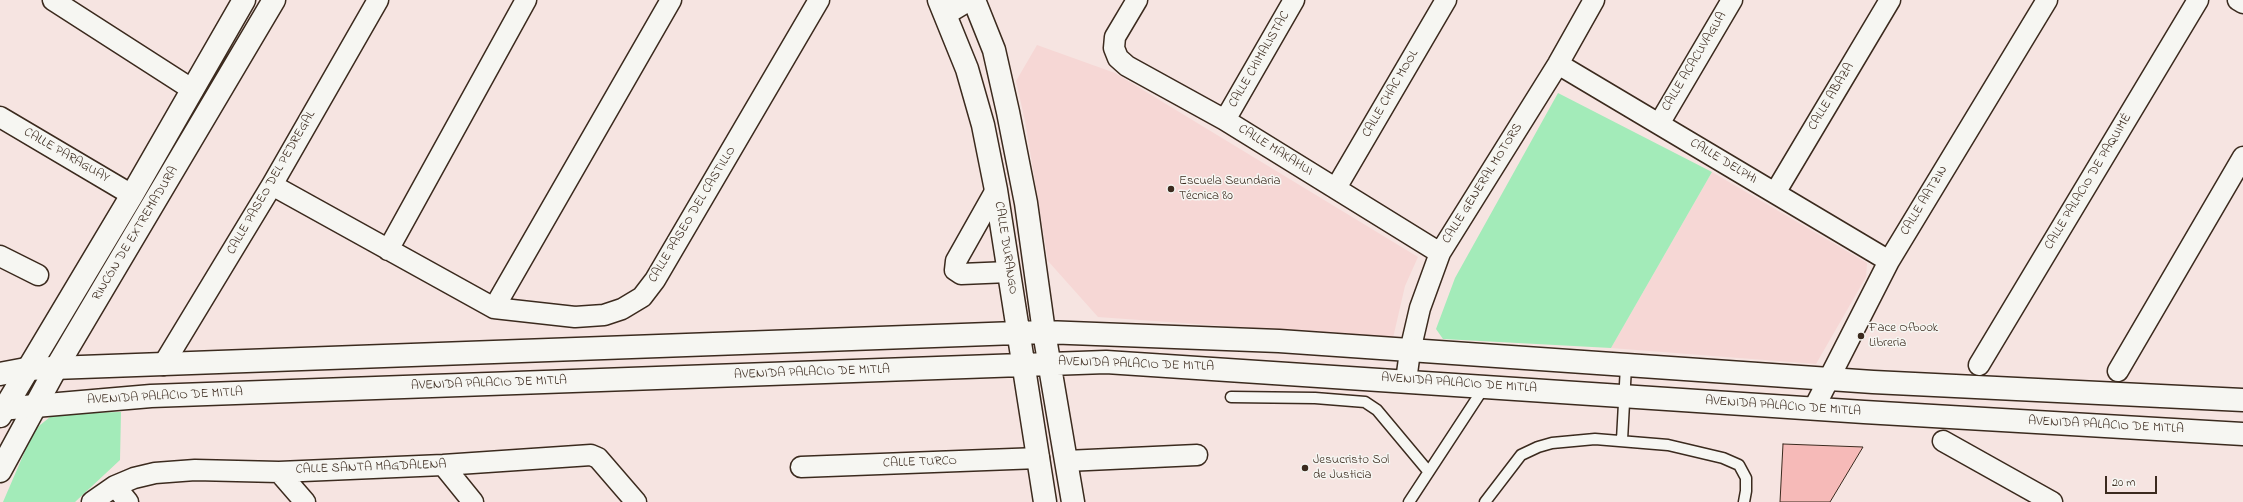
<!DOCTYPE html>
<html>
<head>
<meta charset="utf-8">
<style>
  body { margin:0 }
  #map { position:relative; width:2243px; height:502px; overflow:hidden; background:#f6e4e1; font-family:"Indie Flower",sans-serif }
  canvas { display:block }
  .scale { position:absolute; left:2105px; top:476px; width:52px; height:18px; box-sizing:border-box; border:2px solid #3b2a1e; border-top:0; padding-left:5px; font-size:12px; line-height:14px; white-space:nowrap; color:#3b2a1e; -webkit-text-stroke:3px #f6f6f2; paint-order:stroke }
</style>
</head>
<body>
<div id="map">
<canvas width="2243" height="502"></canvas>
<div class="scale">20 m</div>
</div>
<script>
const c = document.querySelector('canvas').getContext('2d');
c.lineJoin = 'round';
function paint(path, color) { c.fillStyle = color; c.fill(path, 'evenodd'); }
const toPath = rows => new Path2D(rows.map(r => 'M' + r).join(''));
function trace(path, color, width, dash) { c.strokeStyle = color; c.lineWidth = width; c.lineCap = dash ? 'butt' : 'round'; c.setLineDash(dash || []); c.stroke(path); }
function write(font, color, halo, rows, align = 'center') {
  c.font = font + ' "Indie Flower",sans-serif'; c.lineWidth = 3; c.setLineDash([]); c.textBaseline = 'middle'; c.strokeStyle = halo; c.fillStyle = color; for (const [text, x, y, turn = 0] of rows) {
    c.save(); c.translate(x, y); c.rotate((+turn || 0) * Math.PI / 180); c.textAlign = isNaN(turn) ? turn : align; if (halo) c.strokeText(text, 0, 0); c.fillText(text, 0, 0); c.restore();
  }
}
paint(toPath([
  [1037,45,1115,73,1418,257,1405,286,1393,338,1098,317,1048,261,1025,121,1016,81],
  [1712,172,1867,263,1866,277,1816,364,1611,348]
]), '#f6d7d5');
paint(toPath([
  [1558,93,1712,172,1611,348,1443,339,1436,329,1455,278],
  [121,412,120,460,75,502,3,502,34,430,50,417,75,413]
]), '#a3ebb9');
const building = toPath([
  [1783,444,1863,447,1830,502,1780,502,1783,444]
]);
paint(building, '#f6bab8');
trace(building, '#3b2a1e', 1);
const service = toPath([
  [1231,397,1315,398,1365,402,1377,410,1428,471],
  [1622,440,1626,366],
  [1409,502,1485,386],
  [1485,502,1521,455,1538,447,1552,443,1595,439,1668,445,1723,458,1739,465,1746,478,1746,491,1744,502]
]);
const minor = toPath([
  [53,0,193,90],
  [1137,0,1115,37,1114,48,1118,58,1127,66,1225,120,1440,253],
  [2238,0,2243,3],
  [945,15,970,0],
  [1558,64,1889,261],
  [0,117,132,195],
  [1225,120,1294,0],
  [1659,124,1732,0],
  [272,185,494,308,575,317,604,315,622,309,642,297,655,280,819,0],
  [1336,188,1446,0],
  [996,190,956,261,955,270,961,274,1009,272],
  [1775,193,1890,0],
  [388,250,526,0],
  [0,256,38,275],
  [494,308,671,0],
  [163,365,272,185,378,0],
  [1979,365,2198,0],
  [2118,371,2243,157],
  [1406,381,1410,351,1420,308,1440,253,1558,64,1594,0],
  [1814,408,1889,261,2047,0],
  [1943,441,2052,502],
  [1066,461,1197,455],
  [443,465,473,502],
  [801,467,1039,458],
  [279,472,305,502],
  [115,486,128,502],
  [92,502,115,486,134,478,155,473,195,470,279,472,443,465,591,455,598,458,636,502]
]);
const tertiary = toPath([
  [0,416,132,195,244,0],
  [0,471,56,368,274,0]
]);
const secondary = toPath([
  [939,0,967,69,983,125,996,190,1045,502],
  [974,0,994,50,1008,112,1026,203,1044,332,1073,502],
  [0,374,26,369,1044,332,1279,341,1873,382,2243,400],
  [0,409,151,396,1106,362,1864,412,2243,434]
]);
trace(service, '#3b2a1e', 13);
trace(minor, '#3b2a1e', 23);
trace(tertiary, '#3b2a1e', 25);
trace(secondary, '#3b2a1e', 25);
trace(service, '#f6f6f2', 10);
trace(minor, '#f6f6f2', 20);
trace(tertiary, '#f6f6f2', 22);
trace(secondary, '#f6f6f2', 22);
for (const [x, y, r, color] of [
  [1171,189,4,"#3b2a1e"],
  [1861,336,4,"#3b2a1e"],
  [1305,468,4,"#3b2a1e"]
]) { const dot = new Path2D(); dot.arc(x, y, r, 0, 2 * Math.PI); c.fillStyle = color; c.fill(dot); trace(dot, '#f6f6f2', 1.5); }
write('13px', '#3b2a1e', '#f6f6f2', [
  ["CALLE CHIMALISTAC",1260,60,-60],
  ["CALLE ACACUVAGUA",1695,62,-59],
  ["CALLE CHAC MOOL",1391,94,-60],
  ["CALLE ABAZA",1832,97,-59],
  ["CALLE MAKAHUI",1275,151,32],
  ["CALLE PARAGUAY",66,156,30],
  ["CALLE DELPHI",1723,162,31],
  ["CALLE PALACIO DE PAQUIMÉ",2089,182,-59],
  ["CALLE PASEO DEL PEDREGAL",272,183,-60],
  ["CALLE GENERAL MOTORS",1483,184,-58],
  ["CALLE AATZIN",1925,201,-59],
  ["CALLE PASEO DEL CASTILLO",693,215,-59],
  ["RINCÓN DE EXTREMADURA",136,234,-59],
  ["CALLE DURANGO",1005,248,81],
  ["AVENIDA PALACIO DE MITLA",1136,365,2],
  ["AVENIDA PALACIO DE MITLA",812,373,-2],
  ["AVENIDA PALACIO DE MITLA",489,384,-2],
  ["AVENIDA PALACIO DE MITLA",1459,384,4],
  ["AVENIDA PALACIO DE MITLA",165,397,-3],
  ["AVENIDA PALACIO DE MITLA",1783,407,4],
  ["AVENIDA PALACIO DE MITLA",2106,426,3],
  ["CALLE TURCO",920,463,-2],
  ["CALLE SANTA MAGDALENA",371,468,-2]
]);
write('13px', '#3b2a1e', '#f6f6f2', [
  ["Escuela Seundaria",1179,182],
  ["Técnica 80",1179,197],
  ["Face Ofbook",1869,329],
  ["Libreria",1869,344],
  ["Jesucristo Sol",1313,461],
  ["de Justicia",1313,476]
], 'left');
</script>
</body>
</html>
